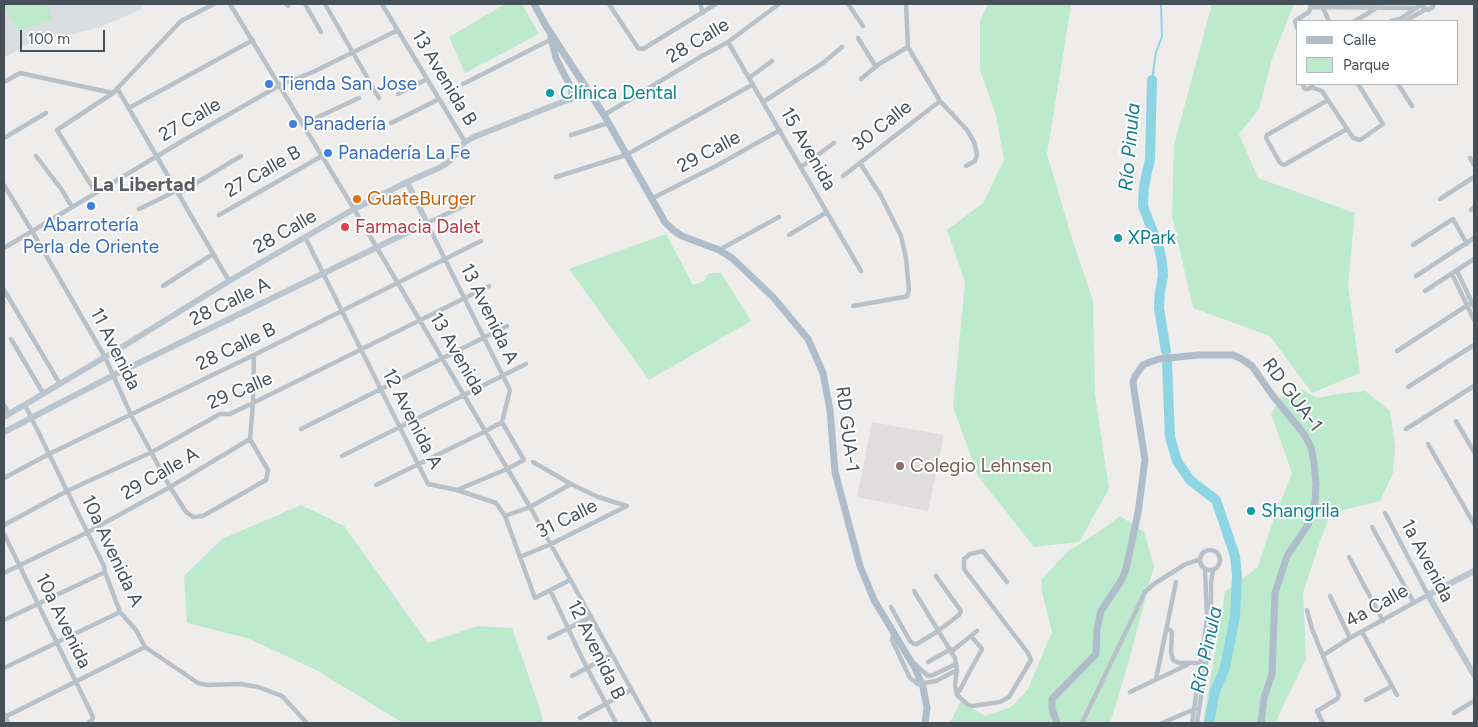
<!DOCTYPE html>
<html>
<head>
<meta charset="utf-8">
<style>
  body { margin:0 }
  #map { position:relative; width:1478px; height:727px; overflow:hidden; background:#efecec; font-family:Figtree,sans-serif }
  canvas { display:block }
  .frame { position:absolute; inset:0; border:5px solid #465058; pointer-events:none }
  .legend { position:absolute; left:1296px; top:20px; width:162px; height:65px; box-sizing:border-box; background:#fff; border:1px solid #b5b9bc; margin:0; padding:6px 9px; list-style:none; font-size:15px; color:#465058 }
  .legend li { display:flex; align-items:center; gap:10px; height:25px }
  .legend b { width:25px; border:1px solid #b5b9bc }
  .scale { position:absolute; left:20px; top:30px; width:85px; height:22px; box-sizing:border-box; border:2px solid #465058; border-top:0; padding-left:6px; font-size:15px; line-height:18px; white-space:nowrap; color:#465058; -webkit-text-stroke:4px #fff; paint-order:stroke }
</style>
</head>
<body>
<div id="map">
<canvas width="1478" height="727"></canvas>
<div class="frame"></div>
<ul class="legend">
<li><b style="height:6px;background:#aebdc9"></b>Calle</li>
<li><b style="height:14px;background:#bdeacd"></b>Parque</li>
</ul>
<div class="scale">100 m</div>
</div>
<script>
const c = document.querySelector('canvas').getContext('2d');
c.lineJoin = 'round';
function paint(path, color) { c.fillStyle = color; c.fill(path, 'evenodd'); }
const toPath = rows => new Path2D(rows.map(r => 'M' + r).join(''));
function trace(path, color, width, dash) { c.strokeStyle = color; c.lineWidth = width; c.lineCap = dash ? 'butt' : 'round'; c.setLineDash(dash || []); c.stroke(path); }
function write(font, color, halo, rows, align = 'center') {
  c.font = font + ' Figtree,sans-serif'; c.lineWidth = 4; c.setLineDash([]); c.textBaseline = 'middle'; c.strokeStyle = halo; c.fillStyle = color; for (const [text, x, y, turn = 0] of rows) {
    c.save(); c.translate(x, y); c.rotate((+turn || 0) * Math.PI / 180); c.textAlign = isNaN(turn) ? turn : align; if (halo) c.strokeText(text, 0, 0); c.fillText(text, 0, 0); c.restore();
  }
}
paint(toPath([
  [872,422,944,435,928,511,857,497]
]), '#e0ddde');
paint(toPath([
  [4,4,141,4,142,9,101,27,54,39,49,32,4,58]
]), '#dbdee1');
paint(toPath([
  [4,4,47,4,54,20,18,31,4,7],
  [505,4,522,4,539,34,465,73,449,37],
  [988,4,1072,4,1071,6,1047,154,1073,242,1093,300,1095,395,1109,489,1079,542,1034,547,978,476,953,407,965,282,947,230,983,203,1004,160,996,115,980,70,980,21],
  [1212,4,1294,4,1272,59,1259,109,1239,134,1258,178,1355,213,1348,285,1360,373,1312,393,1270,336,1193,308,1172,216,1174,145],
  [666,234,693,285,704,281,709,273,721,273,751,321,649,380,569,269],
  [1303,390,1317,398,1337,394,1365,391,1390,411,1395,446,1393,473,1380,501,1331,513,1319,544,1303,593,1306,659,1275,723,1203,723,1225,592,1258,567,1273,521,1292,473,1271,414,1285,391],
  [301,505,344,526,428,643,477,626,512,628,542,715,543,723,403,723,318,671,250,639,187,623,184,576,222,539],
  [1120,516,1144,532,1154,566,1128,664,1110,723,950,723,961,701,985,716,1011,707,1028,689,1052,632,1042,592,1041,580,1068,551,1096,534]
]), '#bdeacd');
trace(toPath([
  [1152,80,1156,52,1162,37,1161,4]
]), '#8ed5e3', 2);
trace(toPath([
  [1152,80,1150,159,1144,186,1143,206,1159,248,1162,262,1163,276,1160,292,1159,308,1166,351],
  [1167,363,1170,437,1177,461,1190,480,1216,500,1235,556,1237,576,1235,616,1225,668,1215,691,1209,723]
]), '#8ed5e3', 10);
trace(toPath([
  [230,4,354,209,530,507,650,723],
  [286,4,288,6],
  [305,4,321,32],
  [325,4,379,98],
  [382,4,465,142],
  [609,4,638,48,643,49,716,4],
  [700,4,703,13],
  [848,4,863,26],
  [906,4,908,47,940,101,967,130,974,142,977,154,975,161,966,166],
  [1311,7,1417,8],
  [1323,8,1329,21],
  [1355,21,1375,9],
  [1391,21,1400,19,1422,4,1423,7,1428,10,1433,7,1433,4],
  [1405,21,1426,9],
  [1297,28,1295,21,1309,12,1311,4],
  [858,38,876,67],
  [728,42,861,271],
  [749,78,772,61],
  [861,79,879,64,908,47],
  [4,82,20,73,113,93],
  [463,84,552,39],
  [1303,84,1304,88,1306,89,1311,88,1312,84],
  [1398,84,1412,106],
  [1311,87,1322,91,1353,138,1360,140,1383,124,1358,84],
  [117,88,229,281],
  [398,94,427,79],
  [1328,100,1267,135,1266,138,1280,163,1284,165,1347,129],
  [763,102,823,63,842,47],
  [129,108,253,40],
  [604,115,702,56,728,42,779,4],
  [391,123,439,99],
  [303,124,359,98],
  [571,135,608,123],
  [4,138,46,113],
  [36,156,62,190,72,207],
  [1470,158,1474,165],
  [801,167,834,143],
  [843,176,940,101],
  [556,177,626,155,752,85],
  [4,185,32,231,105,357,131,415,170,487,186,512,193,517,203,516,266,480,268,470,250,439,253,403,254,355],
  [96,193,57,130,113,93,181,21,214,4],
  [178,194,241,156],
  [651,199,716,166,780,130],
  [1440,199,1474,177],
  [139,209,176,191],
  [1471,210,1474,207],
  [219,215,322,156],
  [789,235,827,212],
  [306,239,428,484,457,490,496,503,505,516,535,598,570,580],
  [1413,245,1453,219,1467,244],
  [4,248,184,140,261,96,280,85,313,72,398,30],
  [719,250,779,217],
  [1457,271,1474,307],
  [1452,274,1474,320],
  [1416,276,1474,238],
  [163,286,213,254],
  [4,290,60,384],
  [1425,291,1474,259],
  [853,306,904,297,907,296,909,290,906,258,901,236,881,196,860,163],
  [11,339,43,393],
  [1397,351,1474,301],
  [1408,387,1474,345],
  [4,405,9,414],
  [25,405,104,566,105,572,120,612,136,630,145,647,198,683,207,685,241,684,258,687,282,696,307,723],
  [1456,421,1474,452],
  [301,429,507,326],
  [1406,429,1474,386],
  [1428,444,1474,524],
  [342,456,526,364],
  [533,462,571,484,598,497,627,506],
  [4,478,49,454,254,355,481,241],
  [376,485,484,432,502,422],
  [457,490,507,469,524,460,502,422,510,390,427,223,470,203],
  [505,516,530,507,571,484],
  [4,525,67,491,152,452,220,414,230,414,253,403,489,286],
  [1372,527,1414,603],
  [4,534,93,717,92,720,88,723],
  '1200 560a10 10 0 1 1 20 0a10 10 0 1 1-20 0Z',
  [520,557,551,544,627,506],
  [1349,557,1383,621],
  [4,573,88,532,170,487,250,439],
  [550,590,583,660,616,723],
  [914,591,955,658,957,670,955,685,957,695,967,704,972,706,1000,702,1009,697,1031,660,1028,653,964,569,964,559,970,554,983,551,1007,582],
  [1330,596,1350,638],
  [891,607,910,641,914,644,917,644,938,631,959,615,961,611,936,576],
  [1307,610,1312,629,1339,695,1337,699,1317,711,1323,723],
  [4,620,105,572],
  [1167,628,1172,632,1171,652,1173,660,1179,663,1203,663],
  [1362,632,1397,695],
  [893,633,892,640,910,678,918,684],
  [549,638,591,617],
  [952,651,977,631],
  [1323,657,1325,654,1350,638,1428,595,1385,513],
  [928,662,951,649],
  [915,664,928,676,933,675,956,664],
  [4,668,120,612],
  [572,676,611,655],
  [1156,679,1176,582],
  [936,681,957,670],
  [1130,692,1187,665],
  [957,695,982,649,971,636],
  [1366,700,1392,686],
  [1454,713,1474,701],
  [4,714,8,723],
  [5,717,145,647],
  [580,718,631,690],
  [1082,723,1145,592,1154,584,1184,565,1200,559],
  [1162,723,1195,709],
  [1192,723,1207,619,1205,569],
  [1197,723,1211,632,1211,582,1213,570]
]), '#b9c1c8', 4.5);
trace(toPath([
  [4,417,122,347,229,281,354,209,407,182,441,167,450,161,465,142,474,137,570,99,588,90],
  [4,432,114,375,427,223,407,182],
  [1474,571,1428,595,1474,675]
]), '#bbc5cf', 6);
trace(toPath([
  [534,4,546,26,604,115,665,222,673,230,682,236,719,250,732,258,773,297,808,339,823,373,830,410,835,472,860,566,874,600,915,668,923,687,927,708,925,723],
  [551,37,556,58,571,88,572,93,570,99],
  [1057,723,1052,709,1052,699,1096,654,1097,629,1101,611,1121,581,1126,569,1138,513,1145,460,1134,390,1133,382,1135,376,1143,365,1150,362,1159,359,1198,355,1233,355,1240,358,1252,366,1273,396,1304,434,1311,447,1314,463,1316,484,1315,501,1308,525,1287,556,1275,593,1272,674,1264,698,1261,723]
]), '#aebdc9', 7);
trace(toPath([
  [918,684,936,681]
]), '#b9c1c8', 4.5);
for (const [x, y, r, color] of [
  [269,84,5,"#3f7fe0"],
  [550,93,5,"#0f9aa8"],
  [293,124,5,"#3f7fe0"],
  [328,153,5,"#3f7fe0"],
  [357,199,5,"#e8710a"],
  [91,206,5,"#3f7fe0"],
  [345,227,5,"#e0444e"],
  [1118,238,5,"#0f9aa8"],
  [900,466,5,"#8d6e63"],
  [1251,511,5,"#0f9aa8"]
]) { const dot = new Path2D(); dot.arc(x, y, r, 0, 2 * Math.PI); c.fillStyle = color; c.fill(dot); trace(dot, '#fff', 2); }
write('19px', '#465058', '#fff', [
  ["28 Calle",698,41,-31],
  ["13 Avenida B",444,78,59],
  ["27 Calle",190,120,-30],
  ["30 Calle",882,126,-38],
  ["15 Avenida",808,149,60],
  ["29 Calle",709,152,-28],
  ["27 Calle B",263,172,-30],
  ["28 Calle",285,232,-30],
  ["28 Calle A",230,302,-26],
  ["13 Avenida A",489,314,64],
  ["28 Calle B",236,347,-26],
  ["11 Avenida",115,349,63],
  ["13 Avenida",457,354,60],
  ["29 Calle",240,391,-23],
  ["RD GUA-1",1292,395,53],
  ["12 Avenida A",412,419,63],
  ["RD GUA-1",847,429,83],
  ["29 Calle A",160,474,-30],
  ["31 Calle",567,519,-26],
  ["10a Avenida A",112,551,65],
  ["1a Avenida",1427,561,62],
  ["4a Calle",1377,606,-29],
  ["10a Avenida",63,621,64],
  ["12 Avenida B",596,650,64]
]);
write('19px', '#366cbe', '#fff', [
  ["Tienda San Jose",279,84],
  ["Panadería",303,124],
  ["Panadería La Fe",338,153],
  ["Abarrotería",91,225,"center"],
  ["Perla de Oriente",91,247,"center"]
], 'left');
write('19px', '#0d838f', '#fff', [
  ["Clínica Dental",560,93],
  ["XPark",1128,238],
  ["Shangrila",1261,511]
], 'left');
write('19px', '#c56008', '#fff', [
  ["GuateBurger",367,199]
], 'left');
write('19px', '#be3a42', '#fff', [
  ["Farmacia Dalet",355,227]
], 'left');
write('19px', '#785e54', '#fff', [
  ["Colegio Lehnsen",910,466]
], 'left');
write('italic 20px', '#187d92', '#fff', [
  ["Río Pinula",1130,147,-85],
  ["Río Pinula",1207,650,-78]
]);
write('bold 20px', '#5a5d61', '#fff', [
  ["La Libertad",144,185]
]);
</script>
</body>
</html>
